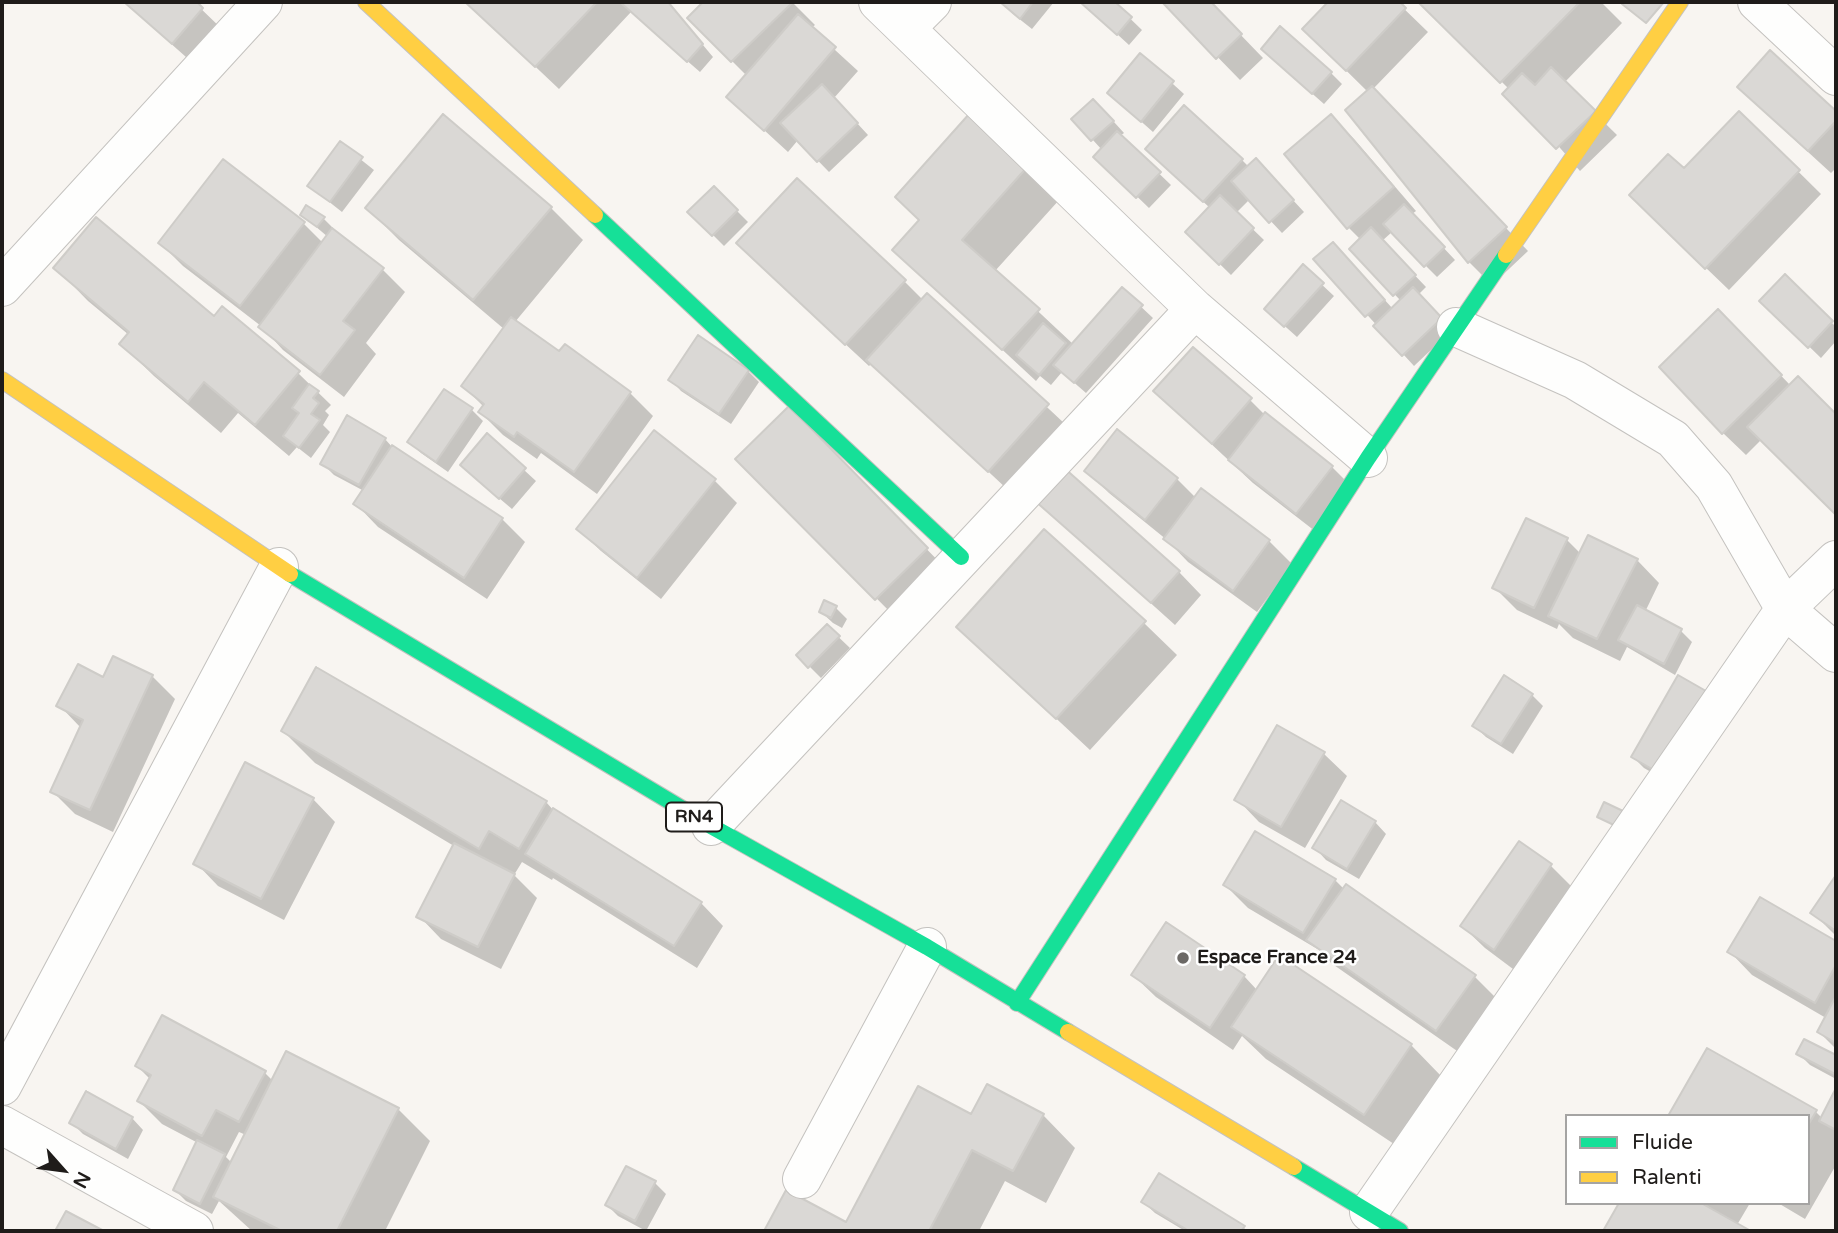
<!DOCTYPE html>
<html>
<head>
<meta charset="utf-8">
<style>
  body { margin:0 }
  #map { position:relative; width:1838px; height:1233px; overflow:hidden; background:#f8f5f1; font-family:"Varela Round",sans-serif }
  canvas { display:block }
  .frame { position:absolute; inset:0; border:4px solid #1f1c1a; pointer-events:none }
  .legend { position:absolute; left:1565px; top:1114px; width:245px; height:91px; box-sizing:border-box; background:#fff; border:2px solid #a5a4a3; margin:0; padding:9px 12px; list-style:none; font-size:21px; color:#1f1c1a }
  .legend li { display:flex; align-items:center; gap:14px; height:35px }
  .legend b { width:35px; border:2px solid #a5a4a3 }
  .north { position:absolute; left:28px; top:1135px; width:70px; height:70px; -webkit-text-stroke:5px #fff; paint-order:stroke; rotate:118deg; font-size:19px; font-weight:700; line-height:28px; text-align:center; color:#1f1c1a }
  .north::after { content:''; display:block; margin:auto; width:24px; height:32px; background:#1f1c1a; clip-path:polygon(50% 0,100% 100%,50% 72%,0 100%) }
</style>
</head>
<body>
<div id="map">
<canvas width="1838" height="1233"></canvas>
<div class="frame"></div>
<ul class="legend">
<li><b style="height:9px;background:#16e098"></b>Fluide</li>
<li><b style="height:9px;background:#ffcf43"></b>Ralenti</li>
</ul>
<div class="north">N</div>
</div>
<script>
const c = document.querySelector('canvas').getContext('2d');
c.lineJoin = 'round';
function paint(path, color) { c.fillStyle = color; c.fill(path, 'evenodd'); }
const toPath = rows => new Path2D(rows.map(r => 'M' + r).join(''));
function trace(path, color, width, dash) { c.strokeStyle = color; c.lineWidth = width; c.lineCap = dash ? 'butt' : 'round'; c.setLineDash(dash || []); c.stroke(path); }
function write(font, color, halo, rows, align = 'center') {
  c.font = font + ' "Varela Round",sans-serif'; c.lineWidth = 5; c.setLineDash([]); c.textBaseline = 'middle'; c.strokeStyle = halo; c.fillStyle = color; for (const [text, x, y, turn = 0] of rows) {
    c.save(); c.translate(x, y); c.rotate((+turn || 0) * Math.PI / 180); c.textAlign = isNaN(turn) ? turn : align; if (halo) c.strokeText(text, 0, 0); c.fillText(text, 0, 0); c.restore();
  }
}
paint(toPath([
  [124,2,194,2,225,32,195,65],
  [467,2,667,2,713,57,700,72,631,12,559,89],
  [705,2,792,2,815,25,811,28,858,71,834,98,868,135,829,172,798,140,788,152,728,97,747,76,689,18],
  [1002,2,1054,2,1032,29,1013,14],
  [1082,2,1113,2,1142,30,1129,45],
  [1164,2,1209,2,1263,58,1240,80],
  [1330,2,1397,2,1428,32,1373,89,1528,251,1492,285,1469,262,1347,111,1368,92,1304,29],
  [1421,2,1601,2,1622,23,1564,83,1617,135,1580,171,1509,89],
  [1770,53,1836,113,1836,168,1831,173,1762,110],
  [1141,55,1184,94,1153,132,1109,93],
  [1274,60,1331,73,1342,84,1324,104],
  [1105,112,1124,133,1120,136,1171,185,1149,208,1096,157,1102,150,1074,119],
  [1739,113,1821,194,1729,290,1654,218,1684,170],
  [970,116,1060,199,995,271,1073,344,1122,289,1153,318,1086,393,1062,372,1051,385,1040,376,1036,381,895,250,920,221],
  [1331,116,1354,139,1416,211,1412,214,1455,260,1437,277,1392,232,1382,241,1426,287,1418,295,1452,330,1414,366,1316,259,1344,255,1393,309,1401,301,1351,249,1361,240,1348,227],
  [340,143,374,170,342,212,309,186],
  [1242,160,1249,167,1267,172,1304,212,1282,233,1250,199,1236,213,1264,240,1231,275,1187,232,1210,208,1170,171],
  [223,161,304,224,323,243,328,237,302,215,323,218,335,230,333,231,382,269,405,292,366,343,376,354,344,397,283,350,261,326,183,266,160,243],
  [714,188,748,222,724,246,690,212],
  [367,208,551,208,583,240,515,322,559,353,630,393,653,416,597,494,541,453,537,459,503,435,480,412,484,407,463,386,504,329,399,240],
  [761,266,904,281,923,300,927,295,1080,438,1022,503,872,363,869,366],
  [1303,267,1334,296,1297,337,1278,320],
  [56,268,298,373,331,405,325,411,329,415,323,425,330,432,311,458,297,447,289,456,238,413,221,433,154,376,121,344,129,335,88,301],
  [1785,276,1836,327,1836,341,1821,358,1762,301],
  [1741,334,1791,386,1798,378,1836,416,1836,513,1762,439,1746,455,1723,433],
  [748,371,759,382,731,424,681,391,670,379],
  [444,391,472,410,483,421,448,472,421,453,410,442],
  [1250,400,1265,415,1332,467,1355,490,1320,535,1253,483,1178,413],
  [789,409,959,582,909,631,738,459],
  [1117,431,1177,479,1196,498,1269,541,1292,564,1257,612,1188,562,1167,540,1109,493,1086,470],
  [487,436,536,481,512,509,473,476],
  [385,439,393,448,502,519,525,542,487,599,378,527,356,504,364,491,334,475,322,463],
  [714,480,737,503,661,599,601,551,578,529],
  [1036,500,1179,572,1201,595,1175,625],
  [1567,540,1581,554,1637,560,1659,583,1645,612,1681,631,1692,642,1675,675,1627,647,1620,661,1573,638,1559,624,1557,629,1517,610,1494,587],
  [836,608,847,619,842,628,833,623,821,612],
  [1144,623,1177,655,1090,750,958,627],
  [827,626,850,648,821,678,798,655],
  [152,676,175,699,113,832,75,814,52,791,81,728,59,705,104,679],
  [1678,677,1670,783,1644,768,1633,757],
  [1532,695,1543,706,1513,754,1486,737,1474,726],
  [1278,727,1324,754,1347,776,1305,848,1259,822,1237,799],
  [283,731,546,802,555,812,701,903,723,926,697,968,553,878,552,880,522,862,514,875,537,898,501,969,441,939,419,916,454,846,315,763],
  [313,799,335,822,284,920,218,886,196,863],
  [1375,822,1386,834,1359,879,1326,860,1315,848],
  [1519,844,1551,866,1574,889,1517,972,1485,948,1462,926],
  [1836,878,1836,936,1813,913],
  [1335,880,1344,889,1474,976,1497,999,1460,1053,1331,963,1319,950,1248,908,1225,885],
  [1761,899,1836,943,1836,1049,1819,1032,1826,1018,1752,975,1730,952],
  [1133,975,1244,976,1257,990,1411,1045,1443,1078,1397,1146,1266,1059,1242,1036,1233,1050,1156,997],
  [1805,1041,1836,1057,1836,1079,1810,1065,1798,1053],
  [137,1066,265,1073,273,1081,398,1109,430,1141,385,1231,252,1231,219,1201,212,1214,186,1201,175,1190,198,1143,162,1124,139,1101,150,1079],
  [239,1132,246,1135,232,1163,226,1157],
  [1836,1092,1836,1165,1805,1219,1778,1203,1808,1203,1808,1116,1816,1112,1822,1118],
  [1043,1115,1075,1148,1046,1203,1005,1181,979,1231,766,1231,787,1193,847,1225,972,1116],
  [132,1118,143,1130,128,1159,83,1134,71,1122],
  [655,1183,666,1194,646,1231,618,1216,607,1205],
  [1143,1202,1243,1227,1247,1231,1185,1231,1155,1213],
  [1621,1203,1750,1203,1737,1225,1747,1231,1605,1231]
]), '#0003');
const building = toPath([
  [124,2,197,2,203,8,172,44,124,2],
  [465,2,597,2,535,67,465,2],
  [620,2,668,2,703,44,687,62,620,2],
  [703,2,793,2,731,62,687,18,703,2],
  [1000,2,1033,2,1020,19,1000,2],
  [1080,2,1115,2,1132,17,1117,35,1080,2],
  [1162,2,1211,2,1242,34,1216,59,1162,2],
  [1328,2,1400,2,1406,8,1346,71,1302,29,1328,2],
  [1418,2,1580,2,1500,83,1418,2],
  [1624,2,1664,2,1646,23,1622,4,1624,2],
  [798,14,836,47,764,131,726,97,798,14],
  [1280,26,1332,72,1312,94,1261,49,1280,26],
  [1770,50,1836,111,1836,121,1808,151,1737,87,1770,50],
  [1140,53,1174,81,1141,122,1107,93,1140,53],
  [1551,67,1596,111,1556,149,1502,94,1522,73,1535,85,1551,67],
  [822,84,858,123,817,162,780,123,822,84],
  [1372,86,1507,227,1468,263,1345,110,1372,86],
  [1093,99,1114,121,1091,141,1071,119,1093,99],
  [1184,105,1243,159,1203,202,1145,149,1184,105],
  [1739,111,1800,170,1705,269,1629,195,1668,154,1684,168,1739,111],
  [970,113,1029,165,962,240,1040,309,1002,350,892,250,919,220,895,197,970,113],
  [443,114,552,207,473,300,365,208,443,114],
  [1331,114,1394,187,1347,229,1284,154,1331,114],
  [1117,131,1161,172,1136,198,1093,157,1117,131],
  [340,141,363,157,330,202,307,186,340,141],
  [1256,158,1294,200,1269,223,1231,181,1256,158],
  [223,159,305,222,240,306,158,243,223,159],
  [797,178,906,280,845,345,736,243,797,178],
  [714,186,738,210,712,236,687,212,714,186],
  [1220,195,1254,228,1219,265,1185,232,1220,195],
  [1404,204,1445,247,1424,267,1383,224,1404,204],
  [306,205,325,217,317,227,300,215,306,205],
  [96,217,214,316,222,306,300,371,255,425,204,382,188,402,119,344,129,332,53,268,96,217],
  [1371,227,1416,275,1393,296,1349,249,1371,227],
  [332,228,384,268,343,321,355,330,320,375,258,327,332,228],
  [1333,242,1385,300,1365,317,1313,259,1333,242],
  [1303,264,1324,283,1284,327,1264,309,1303,264],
  [1785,274,1833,321,1808,348,1759,301,1785,274],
  [1122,287,1143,305,1074,383,1053,365,1122,287],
  [1413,287,1442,318,1402,356,1373,326,1413,287],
  [927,293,1049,404,988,472,866,360,927,293],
  [1718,309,1782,375,1722,434,1659,367,1718,309],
  [511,317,559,351,565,344,631,392,574,472,517,432,514,437,478,412,484,404,461,386,511,317],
  [1043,323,1066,343,1039,375,1016,355,1043,323],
  [698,335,749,370,719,414,668,380,698,335],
  [1193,347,1252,398,1212,444,1153,391,1193,347],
  [1798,376,1836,414,1836,515,1747,427,1798,376],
  [309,384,319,391,313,398,319,403,311,414,320,420,299,448,283,436,299,413,292,408,309,384],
  [444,389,473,408,436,462,407,442,444,389],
  [789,406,928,548,875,600,735,459,789,406],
  [1265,412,1333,466,1296,514,1228,460,1265,412],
  [347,415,386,438,359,485,320,464,347,415],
  [1117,429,1178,478,1145,520,1084,471,1117,429],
  [654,430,716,479,637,578,576,529,654,430],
  [487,433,526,468,499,499,460,465,487,433],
  [392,445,503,518,464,578,353,504,392,445],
  [1062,466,1180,571,1151,603,1034,500,1062,466],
  [1201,488,1270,540,1233,591,1163,539,1201,488],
  [1526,518,1568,538,1534,608,1492,588,1526,518],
  [1044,529,1146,621,1056,719,956,627,1044,529],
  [1588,535,1638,559,1597,639,1548,616,1588,535],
  [824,600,837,606,831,618,819,612,824,600],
  [1637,605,1682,629,1664,664,1618,640,1637,605],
  [827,624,840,636,808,668,796,655,827,624],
  [113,656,153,675,90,810,50,792,83,720,56,706,78,664,103,677,113,656],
  [316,667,547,801,519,849,489,831,479,849,281,731,316,667],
  [1504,675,1533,694,1501,744,1472,726,1504,675],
  [1678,675,1706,691,1659,773,1631,757,1678,675],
  [1277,725,1325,752,1281,827,1234,800,1277,725],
  [245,762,314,798,261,899,193,864,245,762],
  [1341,800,1376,821,1347,869,1312,848,1341,800],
  [1604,802,1623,811,1616,826,1597,817,1604,802],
  [553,808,702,902,674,946,525,854,553,808],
  [1255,831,1336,879,1303,933,1223,885,1255,831],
  [1519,841,1552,864,1494,950,1460,926,1519,841],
  [454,843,515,874,478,947,416,917,454,843],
  [1836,875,1836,931,1810,913,1836,875],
  [1346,884,1476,975,1436,1031,1306,940,1346,884],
  [1760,897,1836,941,1836,965,1815,1003,1727,952,1760,897],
  [1166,922,1245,975,1210,1028,1131,975,1166,922],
  [1279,955,1412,1044,1364,1115,1231,1027,1279,955],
  [1836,996,1836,1043,1817,1032,1836,996],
  [162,1015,266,1071,239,1122,216,1110,202,1136,137,1101,151,1075,135,1066,162,1015],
  [1804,1039,1836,1055,1835,1074,1796,1054,1804,1039],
  [1707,1048,1817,1110,1808,1125,1808,1116,1668,1116,1707,1048],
  [286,1051,399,1108,337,1231,282,1231,213,1197,286,1051],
  [987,1084,1044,1114,1013,1171,972,1150,929,1231,764,1231,786,1190,846,1222,918,1086,971,1114,987,1084],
  [1836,1088,1836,1130,1819,1121,1836,1088],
  [86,1091,133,1117,116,1149,69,1123,86,1091],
  [197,1140,225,1154,200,1204,173,1190,197,1140],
  [626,1166,656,1181,635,1221,605,1205,626,1166],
  [1159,1173,1245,1226,1241,1231,1189,1231,1141,1202,1159,1173],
  [1619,1203,1701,1203,1751,1231,1603,1231,1619,1203],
  [66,1211,104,1231,55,1231,66,1211]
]);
paint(building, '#dad8d5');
trace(building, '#ceccc8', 2);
const street = toPath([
  [878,2,1195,309,1368,458],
  [1757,2,1836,76],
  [906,28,932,2],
  [2,287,263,2],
  [1456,327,1575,380,1673,439,1714,486,1785,609,1836,653],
  [711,826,1195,309],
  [2,1086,279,567],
  [2,1125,194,1231],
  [802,1179,927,947],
  [1369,1212,1785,609,1836,560]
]);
const fast = toPath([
  [595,215,961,557],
  [290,574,711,826,927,947,1068,1032],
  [1017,1003,1368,458,1506,255],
  [1294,1167,1400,1231]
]);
const slow = toPath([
  [366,2,595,215],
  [1506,255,1680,2],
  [2,380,290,574],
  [1068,1032,1294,1167]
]);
trace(street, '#c4c2bf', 40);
trace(fast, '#c4c2bf', 18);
trace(slow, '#c4c2bf', 18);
trace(street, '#fefefd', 38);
trace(fast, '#16e098', 16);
trace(slow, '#ffcf43', 16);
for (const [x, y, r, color] of [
  [1183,958,7,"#6b6865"]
]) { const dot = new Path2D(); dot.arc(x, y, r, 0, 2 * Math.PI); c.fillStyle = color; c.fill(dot); trace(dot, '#fff', 2.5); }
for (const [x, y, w] of [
  [694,817,56]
]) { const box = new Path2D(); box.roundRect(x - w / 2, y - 14.5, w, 29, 5); c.fillStyle = '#fff'; c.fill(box); trace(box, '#1f1c1a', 2); }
write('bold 18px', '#1f1c1a', null, [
  ["RN4",694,817]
]);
write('bold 19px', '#1f1c1a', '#fff', [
  ["Espace France 24",1197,958]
], 'left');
</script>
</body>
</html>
